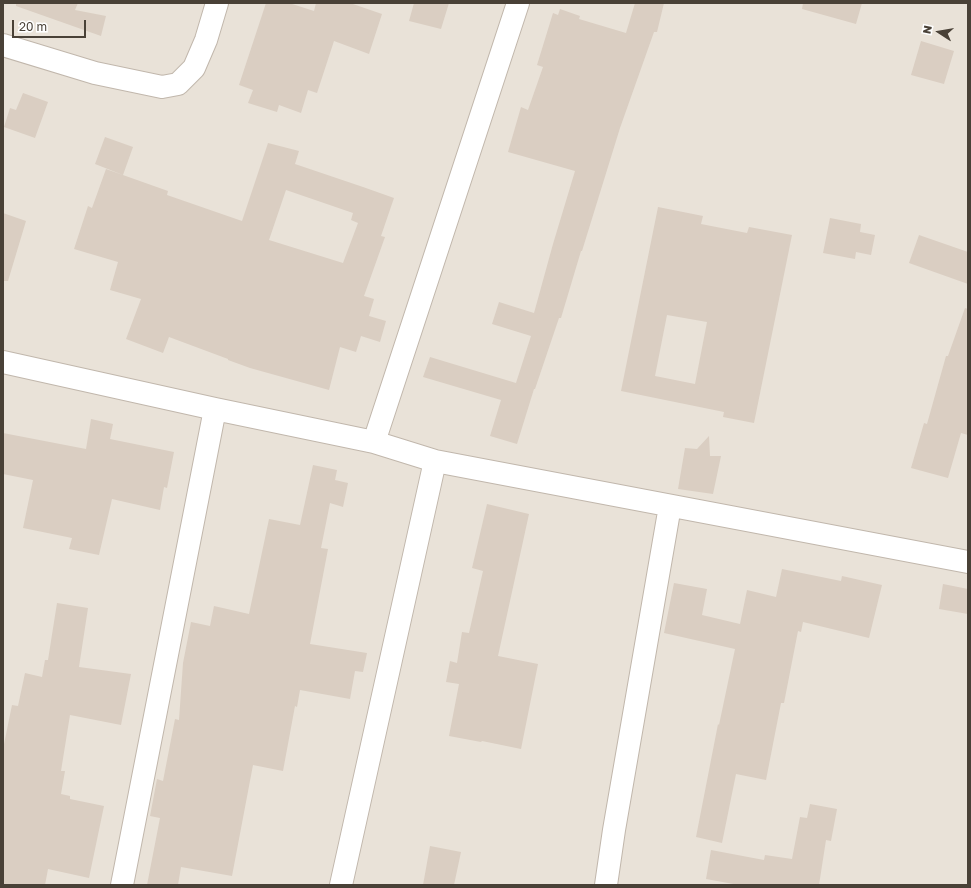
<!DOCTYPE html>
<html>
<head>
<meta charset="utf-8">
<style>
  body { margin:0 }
  #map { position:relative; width:971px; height:888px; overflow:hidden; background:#f5f0ea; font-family:"Golos Text",sans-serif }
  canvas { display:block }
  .frame { position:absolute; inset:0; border:4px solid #494137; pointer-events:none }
  .north { position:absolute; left:919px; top:12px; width:40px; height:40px; -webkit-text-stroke:3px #fff; paint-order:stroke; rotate:282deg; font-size:11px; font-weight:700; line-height:16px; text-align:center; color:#494137 }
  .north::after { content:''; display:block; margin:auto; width:14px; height:18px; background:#494137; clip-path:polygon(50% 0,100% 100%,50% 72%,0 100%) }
  .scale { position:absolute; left:12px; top:20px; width:74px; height:18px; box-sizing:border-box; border:2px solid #494137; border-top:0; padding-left:5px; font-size:12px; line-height:14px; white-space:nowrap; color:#494137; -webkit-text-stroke:3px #fff; paint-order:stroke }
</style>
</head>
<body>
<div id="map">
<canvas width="971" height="888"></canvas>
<div class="frame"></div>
<div class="north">N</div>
<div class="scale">20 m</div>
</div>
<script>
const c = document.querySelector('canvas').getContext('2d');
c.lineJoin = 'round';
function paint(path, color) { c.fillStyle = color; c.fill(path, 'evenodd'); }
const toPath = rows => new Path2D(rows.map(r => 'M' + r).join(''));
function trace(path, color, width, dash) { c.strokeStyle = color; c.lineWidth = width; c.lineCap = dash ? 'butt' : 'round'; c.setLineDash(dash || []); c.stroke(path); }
paint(toPath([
  [3,3,968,3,968,885,3,885]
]), '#e9e2d8');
paint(toPath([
  [16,3,78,3,75,10,106,16,101,36,16,6],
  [266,3,289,3,314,11,316,3,350,3,382,14,369,54,334,41,317,93,308,90,301,113,279,105,277,112,248,103,253,90,239,85],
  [414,3,449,3,441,29,409,21],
  [635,3,664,3,657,32,654,32,620,128,582,251,581,251,561,318,559,318,535,389,534,389,517,444,490,436,501,400,423,377,430,357,516,383,531,336,492,324,499,302,534,313,553,244,575,171,508,152,521,107,528,110,543,67,537,65,553,13,558,15,560,9,580,16,579,19,626,33],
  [803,3,862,3,856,24,802,9],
  [921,41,954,51,944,84,911,75],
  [23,93,48,102,35,138,4,127,10,108,16,110],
  [105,137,133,147,123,175,95,164],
  [268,143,299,151,295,164,363,187,394,198,381,236,385,237,364,296,374,299,369,316,386,321,380,342,361,336,356,352,340,347,329,390,250,368,228,360,228,359,169,337,163,353,126,339,141,299,110,290,118,262,74,249,88,206,92,208,106,169,168,191,167,195,242,221],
  [286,190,353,213,351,220,358,223,343,263,269,240],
  [658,207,703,216,701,224,747,233,749,227,792,235,754,423,723,417,724,412,621,391],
  [667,315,707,322,695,384,655,376],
  [3,213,26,221,8,281,3,281],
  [830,218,861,224,860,232,875,235,871,255,856,252,855,259,823,253],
  [919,235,968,252,968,284,909,263],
  [965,308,968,309,968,435,961,433,948,478,911,468,924,423,927,424,946,356,948,356],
  [91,419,113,424,110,439,174,452,167,488,164,487,160,510,112,499,99,555,69,549,72,538,23,528,33,480,3,474,3,433,86,449],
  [709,436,710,456,721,456,713,494,678,489,685,448,697,449],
  [313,465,337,470,335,480,348,483,343,507,330,503,321,548,328,549,310,644,367,653,363,672,355,671,350,699,300,690,297,707,295,706,283,771,253,765,232,876,181,867,178,885,147,885,160,818,150,816,157,779,163,781,175,719,179,720,183,663,191,622,210,626,214,606,249,614,269,519,300,525],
  [487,504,529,514,498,656,538,664,521,749,482,741,481,742,449,736,459,684,446,682,450,661,457,663,462,632,469,633,483,571,472,568],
  [782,569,841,581,842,576,882,585,869,638,803,622,801,632,798,631,784,703,781,703,766,780,736,774,722,843,696,837,718,724,719,725,735,649,664,633,674,583,707,589,702,615,740,624,747,590,776,597],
  [943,584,968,589,968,614,939,609],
  [57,603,88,608,79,667,131,674,121,725,70,715,61,771,65,771,61,794,70,796,70,799,104,806,89,878,48,869,45,885,3,885,3,749,12,705,18,706,25,673,42,677,45,660,48,660],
  [810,804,837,809,831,841,826,840,819,885,739,885,706,879,711,850,764,860,765,855,792,859,800,817,807,818],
  [430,846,461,852,454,885,423,885]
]), '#dacec2');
const street = toPath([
  [3,45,95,73,162,87,178,84,194,68,206,40,217,3],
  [3,362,215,409,374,442,435,461,968,562],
  [374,442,518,3],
  [122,885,215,409],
  [341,885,435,461],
  [606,885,614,830,670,506]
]);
trace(street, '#c1b7ac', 24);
trace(street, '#fff', 22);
</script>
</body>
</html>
